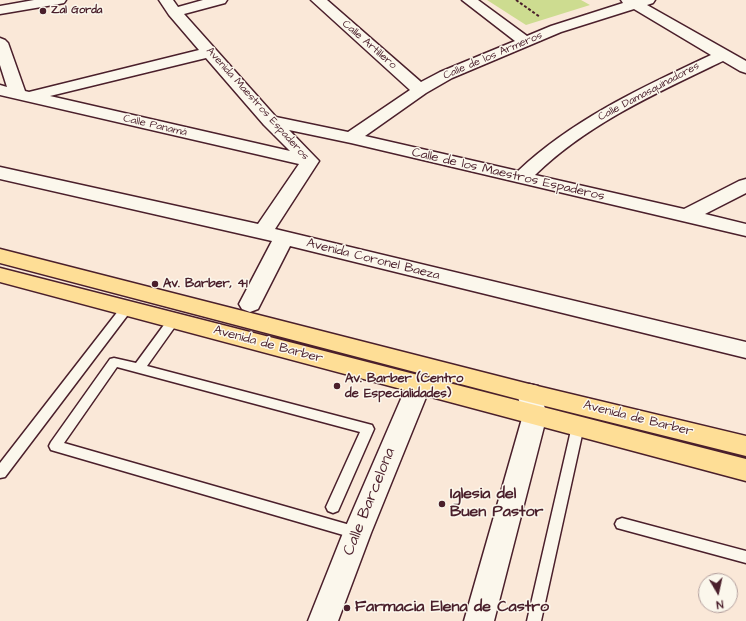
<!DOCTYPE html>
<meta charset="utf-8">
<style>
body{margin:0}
#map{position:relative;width:746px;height:621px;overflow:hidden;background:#fae8d8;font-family:"Architects Daughter",sans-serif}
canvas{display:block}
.north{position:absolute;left:698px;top:573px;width:40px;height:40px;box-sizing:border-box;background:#fbf7ec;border:1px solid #b4a19f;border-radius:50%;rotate:171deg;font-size:11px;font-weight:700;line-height:16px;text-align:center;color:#4a1f2b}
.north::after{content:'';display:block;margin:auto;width:14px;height:18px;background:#4a1f2b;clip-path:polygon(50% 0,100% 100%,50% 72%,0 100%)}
</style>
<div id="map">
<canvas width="746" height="621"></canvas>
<div class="north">N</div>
</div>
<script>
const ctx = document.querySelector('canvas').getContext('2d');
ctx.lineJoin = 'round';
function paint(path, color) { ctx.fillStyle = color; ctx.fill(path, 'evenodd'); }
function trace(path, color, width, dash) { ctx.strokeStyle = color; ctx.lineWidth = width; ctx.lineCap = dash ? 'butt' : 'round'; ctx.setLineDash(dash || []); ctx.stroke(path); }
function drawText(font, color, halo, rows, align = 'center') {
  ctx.font = font + ' "Architects Daughter",sans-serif'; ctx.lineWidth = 3; ctx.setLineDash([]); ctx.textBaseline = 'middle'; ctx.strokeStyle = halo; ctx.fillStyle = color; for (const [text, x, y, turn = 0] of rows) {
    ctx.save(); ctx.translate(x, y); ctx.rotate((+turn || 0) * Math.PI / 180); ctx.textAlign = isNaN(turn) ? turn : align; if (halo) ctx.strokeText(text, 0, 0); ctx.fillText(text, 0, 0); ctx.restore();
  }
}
const green = new Path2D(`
 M 487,0 L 581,0 L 590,5 L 526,25 Z`);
const path = new Path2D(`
 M 516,0 L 540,17`);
const lane = new Path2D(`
 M 126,305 L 130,306 L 131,309 L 130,312 L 5,477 L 0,478 L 0,463 L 122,306 Z
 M 173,317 L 177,318 L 179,321 L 147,366 L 372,425 L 374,429 L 338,511 L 333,513 L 328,511 L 326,507 L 360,432 L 117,367 L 64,443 L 357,527 L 362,529 L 364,533 L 362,537 L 357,539 L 51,450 L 49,446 L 51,442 L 110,359 L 114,358 L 136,363 L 169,318 Z
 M 578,421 L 582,422 L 584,426 L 541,621 L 527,621 L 572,426 L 574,422 Z
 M 622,518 L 746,551 L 746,563 L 617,528 L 615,524 L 617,520 Z`);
const street = new Path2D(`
 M 34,0 L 66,0 L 64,3 L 59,4 L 0,14 L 0,6 Z
 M 159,0 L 173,0 L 178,7 L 203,0 L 227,0 L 225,3 L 184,14 L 276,117 L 348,132 L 410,90 L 311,0 L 327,0 L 421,82 L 440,72 L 515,41 L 462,0 L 478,0 L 527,36 L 551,26 L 623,3 L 621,0 L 655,0 L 653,3 L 647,5 L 746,61 L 746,73 L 740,71 L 723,61 C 658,92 587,124 535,175 L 684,209 L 739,181 L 746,179 L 746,193 L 705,214 L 746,224 L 746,236 L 351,143 L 289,130 L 319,161 L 275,229 L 746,342 L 746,358 L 290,246 L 258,309 L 250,312 L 242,309 L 239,304 L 272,241 L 0,179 L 0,167 L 258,224 L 299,164 L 0,95 L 0,85 L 7,87 L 0,65 L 0,38 L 5,40 L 8,43 L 25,91 L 29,92 L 199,50 L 169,15 ZM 634,9 L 711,55 C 643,87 573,119 518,171 L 365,136 L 426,93 L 452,78 L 561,32 ZM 206,58 L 264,125 L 290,151 L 50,96 Z
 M 419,376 L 427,379 L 431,385 L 371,533 L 338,621 L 308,621 L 343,533 L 407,385 L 411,379 Z
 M 529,384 L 538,386 L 547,415 L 494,621 L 464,621 L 523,415 L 517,393 L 520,386 Z`);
const primary = new Path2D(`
 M 0,249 L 529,384 L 746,436 L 746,456 L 529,402 L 0,263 Z
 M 0,268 L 746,459 L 746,481 L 0,282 Z`);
const markers = [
 [43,11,4,"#4a1f2b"],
 [155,284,4,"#4a1f2b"],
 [337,386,4,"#4a1f2b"],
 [442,504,4,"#4a1f2b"],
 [347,608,4,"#4a1f2b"]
];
const farPoinames = [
 ["Zal Gorda",51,11]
];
const farStreetnames = [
 ["Calle Artillero",369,45,41],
 ["Calle de los Armeros",493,56,-23],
 ["Calle Damasquinadores",649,92,-28],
 ["Avenida Maestros Espaderos",257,104,48],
 ["Calle Panamá",155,126,13]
];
const streetNames = [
 ["Calle de los Maestros Espaderos",508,175,13],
 ["Avenida Coronel Baeza",373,260,14],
 ["Avenida de Barber",268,345,15],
 ["Avenida de Barber",638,419,14]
];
const poiNames = [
 ["Av. Barber, 41",163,284],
 ["Av. Barber (Centro",345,379],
 ["de Especialidades)",345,394]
];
const nearPoinames = [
 ["Iglesia del",450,495],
 ["Buen Pastor",450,513],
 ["Farmacia Elena de Castro",355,608]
];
const nearStreetnames = [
 ["Calle Barcelona",370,502,-68]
];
paint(green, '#cddc90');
trace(lane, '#4a1f2b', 3);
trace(street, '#4a1f2b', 3);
trace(primary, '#4a1f2b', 3);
trace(path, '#4a1f2b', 2, [3, 2]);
paint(lane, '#fbf7ec');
paint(street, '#fbf7ec');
paint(primary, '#fede96');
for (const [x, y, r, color] of markers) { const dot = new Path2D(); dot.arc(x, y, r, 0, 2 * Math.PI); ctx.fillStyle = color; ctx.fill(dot); trace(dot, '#fbf7ec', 1.5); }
drawText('bold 11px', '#4a1f2b', '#fbf7ec', farPoinames, 'left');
drawText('11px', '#4a1f2b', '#fbf7ec', farStreetnames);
drawText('13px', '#4a1f2b', '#fbf7ec', streetNames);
drawText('bold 13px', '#4a1f2b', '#fbf7ec', poiNames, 'left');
drawText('bold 16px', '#4a1f2b', '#fbf7ec', nearPoinames, 'left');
drawText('16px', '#4a1f2b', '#fbf7ec', nearStreetnames);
</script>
